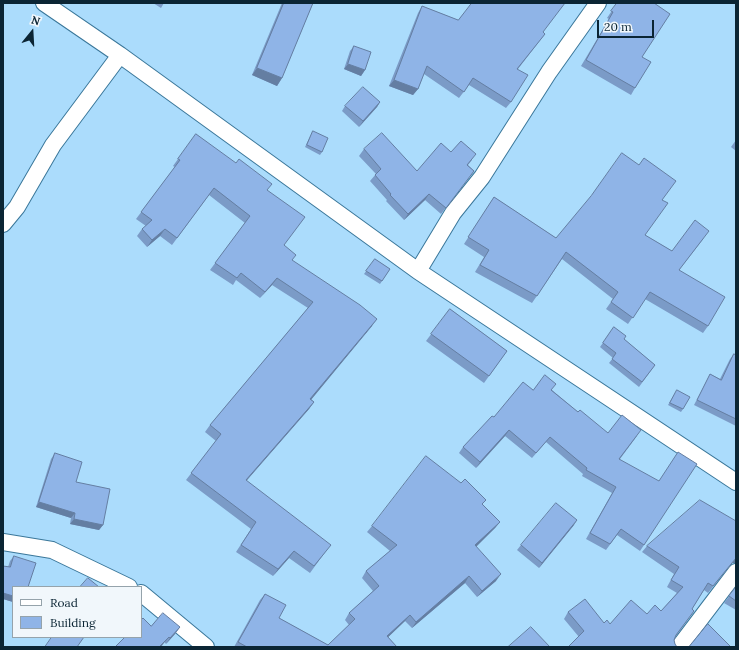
<!DOCTYPE html>
<style>
body{margin:0}
#map{position:relative;width:739px;height:650px;overflow:hidden;background:#abdcfc;font-family:Lora,serif}
canvas{display:block}
.frame{position:absolute;inset:0;border:4px solid #0b2534;pointer-events:none}
.legend{position:absolute;left:12px;top:586px;width:130px;height:52px;box-sizing:border-box;background:#f1f7fb;border:1px solid #95a3ab;margin:0;padding:5px 7px;list-style:none;font-size:12px;color:#0b2534}
.legend li{display:flex;align-items:center;gap:8px;height:20px}
.legend b{width:20px;border:1px solid #95a3ab}
.north{position:absolute;left:12px;top:12px;width:40px;height:40px;-webkit-text-stroke:3px #f1f7fb;paint-order:stroke;rotate:18deg;font-size:11px;font-weight:700;line-height:16px;text-align:center;color:#0b2534}
.north::after{content:'';display:block;margin:auto;width:14px;height:18px;background:#0b2534;clip-path:polygon(50% 0,100% 100%,50% 72%,0 100%)}
.scale{position:absolute;left:597px;top:20px;width:57px;height:18px;box-sizing:border-box;border:2px solid #0b2534;border-top:0;padding-left:5px;font-size:12px;line-height:14px;white-space:nowrap;color:#0b2534;-webkit-text-stroke:3px #f1f7fb;paint-order:stroke}
</style>
<div id="map">
<canvas width="739" height="650"></canvas>
<div class="frame"></div>
<ul class="legend">
<li><b style="height:5px;background:#fff"></b>Road</li>
<li><b style="height:11px;background:#8fb4e7"></b>Building</li>
</ul>
<div class="north">N</div>
<div class="scale">20 m</div>
</div>
<script>
const ctx = document.querySelector('canvas').getContext('2d');
ctx.lineJoin = 'round';
function trace(path, color, width, dash) { ctx.strokeStyle = color; ctx.lineWidth = width; ctx.lineCap = dash ? 'butt' : 'round'; ctx.setLineDash(dash || []); ctx.stroke(path); }
function paint(path, color) { ctx.fillStyle = color; ctx.fill(path, 'evenodd'); }
const minor = new Path2D(`
 M 44,3 L 120,55 L 418,271 L 736,482
 M 3,224 L 17,207 L 53,145 L 120,55
 M 418,271 L 453,213 L 482,177 L 549,72 L 598,3
 M 3,542 L 52,550 L 129,587
 M 141,593 L 206,647
 M 679,647 L 736,572`);
const wall = new Path2D(`
 M 153,3 L 164,3 L 161,8 Z
 M 282,3 L 313,3 L 282,78 L 277,86 L 252,75 Z
 M 617,3 L 642,57 L 635,88 L 631,95 L 581,66 L 609,19 L 607,18 Z
 M 422,6 L 458,20 L 543,33 L 545,34 L 518,69 L 511,102 L 506,108 L 469,85 L 459,98 L 424,74 L 418,89 L 413,95 L 389,86 L 418,13 Z
 M 354,46 L 365,70 L 361,76 L 344,69 L 350,51 Z
 M 380,102 L 377,107 L 359,127 L 342,111 L 345,106 Z
 M 313,131 L 322,152 L 320,155 L 305,147 Z
 M 196,134 L 268,191 L 284,245 L 292,261 L 372,326 L 311,399 L 314,402 L 309,409 L 246,481 L 326,551 L 310,573 L 289,558 L 273,576 L 236,552 L 251,529 L 186,480 L 216,441 L 205,432 L 210,425 L 308,308 L 272,285 L 260,298 L 236,280 L 233,285 L 210,270 L 245,223 L 209,195 L 172,245 L 160,236 L 147,247 L 137,236 L 142,229 L 146,226 L 136,219 L 175,167 L 173,166 Z
 M 736,140 L 736,151 L 731,147 Z
 M 364,149 L 417,171 L 451,152 L 472,160 L 468,165 L 474,171 L 441,214 L 425,200 L 404,220 L 386,201 L 387,200 L 370,181 L 376,174 L 359,156 Z
 M 494,197 L 556,238 L 662,200 L 645,235 L 672,251 L 704,238 L 679,270 L 708,326 L 703,333 L 645,299 L 628,324 L 606,309 L 613,299 L 562,259 L 532,303 L 475,272 L 484,257 L 464,244 Z
 M 375,259 L 390,269 L 380,284 L 364,274 Z
 M 450,309 L 507,351 L 484,383 L 426,341 Z
 M 614,327 L 624,339 L 655,365 L 639,387 L 609,363 L 613,358 L 600,347 Z
 M 734,354 L 736,355 L 736,426 L 694,405 L 707,380 L 710,374 L 720,379 L 730,359 Z
 M 533,390 L 552,390 L 578,412 L 608,433 L 637,436 L 620,459 L 644,545 L 640,551 L 617,535 L 606,550 L 586,539 L 612,493 L 582,476 L 583,474 L 546,442 L 532,458 L 505,436 L 476,468 L 459,453 L 463,447 L 494,417 Z
 M 677,390 L 683,409 L 681,412 L 668,405 Z
 M 55,453 L 76,482 L 103,525 L 99,530 L 70,524 L 71,518 L 36,507 L 51,459 Z
 M 483,505 L 500,522 L 495,528 L 476,546 L 496,581 L 477,597 L 465,583 L 412,628 L 405,621 L 388,637 L 397,647 L 234,647 L 260,600 L 265,594 L 279,618 L 328,645 L 349,625 L 345,620 L 349,613 L 373,591 L 362,578 L 366,571 L 390,551 L 367,532 L 372,526 Z
 M 574,525 L 539,568 L 517,550 L 521,545 Z
 M 647,546 L 732,563 L 708,593 L 704,590 L 692,609 L 694,611 L 676,636 L 674,640 L 675,644 L 579,637 L 564,619 L 568,612 L 604,623 L 610,624 L 661,611 L 677,593 L 667,587 L 674,574 L 642,552 Z
 M 14,556 L 13,587 L 13,602 L 3,599 L 8,567 L 10,561 Z
 M 736,587 L 736,610 L 724,603 Z
 M 151,626 L 180,627 L 175,634 L 166,644 Z`);
const shadedWall = new Path2D(`
 M 348,64 L 365,70 L 361,76 L 344,69 Z
 M 257,68 L 282,78 L 277,86 L 252,75 Z
 M 394,80 L 418,89 L 413,95 L 389,86 Z
 M 380,102 L 377,107 L 359,127 L 363,121 Z
 M 429,194 L 425,200 L 404,220 L 408,214 Z
 M 165,229 L 160,236 L 147,247 L 152,240 Z
 M 277,278 L 272,285 L 260,298 L 265,292 Z
 M 377,319 L 372,326 L 306,406 L 310,399 Z
 M 314,402 L 309,409 L 241,487 L 246,480 Z
 M 509,430 L 505,436 L 476,468 L 480,462 Z
 M 39,502 L 75,513 L 71,518 L 36,507 Z
 M 74,519 L 103,525 L 99,530 L 70,524 Z
 M 577,520 L 574,525 L 539,568 L 542,563 Z
 M 500,522 L 495,528 L 471,552 L 475,545 Z
 M 294,551 L 289,558 L 273,576 L 278,569 Z
 M 736,558 L 736,563 L 732,563 L 708,593 Z
 M 501,574 L 496,581 L 477,597 L 482,591 Z
 M 469,576 L 465,583 L 412,628 L 416,622 Z
 M 3,593 L 13,596 L 13,602 L 3,599 Z
 M 410,615 L 405,621 L 382,643 L 387,636 Z
 M 180,627 L 175,634 L 166,644 L 170,638 Z
 M 169,637 L 164,643 L 161,647 L 159,647 Z`);
const building = new Path2D(`
 M 284,3 L 313,3 L 282,78 L 257,68 Z
 M 472,3 L 565,3 L 543,32 L 545,34 L 517,69 L 528,75 L 511,102 L 473,78 L 464,92 L 427,66 L 418,89 L 394,80 L 422,6 L 458,20 Z
 M 617,3 L 654,3 L 670,14 L 642,57 L 651,62 L 635,88 L 586,60 L 613,12 L 611,11 Z
 M 354,46 L 371,52 L 365,70 L 348,64 Z
 M 363,87 L 380,102 L 363,121 L 345,106 Z
 M 313,131 L 328,138 L 322,152 L 307,145 Z
 M 382,133 L 417,171 L 441,143 L 451,152 L 461,141 L 476,154 L 467,165 L 474,171 L 446,208 L 429,194 L 408,214 L 390,195 L 391,194 L 375,175 L 381,169 L 364,149 Z
 M 196,134 L 236,163 L 239,159 L 272,184 L 267,190 L 305,217 L 284,245 L 296,255 L 292,260 L 360,305 L 377,319 L 310,399 L 314,402 L 246,480 L 331,545 L 314,566 L 294,551 L 278,569 L 241,545 L 256,522 L 191,473 L 221,434 L 210,425 L 313,302 L 277,278 L 265,292 L 241,273 L 237,278 L 215,263 L 250,216 L 214,188 L 177,238 L 165,229 L 152,240 L 142,229 L 152,220 L 141,212 L 180,160 L 178,159 Z
 M 622,153 L 639,165 L 644,158 L 676,181 L 662,200 L 668,203 L 645,235 L 672,251 L 695,220 L 709,231 L 679,270 L 725,297 L 708,326 L 650,292 L 633,318 L 611,302 L 618,292 L 566,252 L 537,296 L 480,265 L 489,250 L 468,237 L 494,197 L 556,238 L 591,196 Z
 M 375,259 L 390,269 L 382,281 L 366,271 Z
 M 450,309 L 507,351 L 489,376 L 431,334 Z
 M 614,327 L 626,336 L 624,339 L 655,365 L 642,382 L 612,359 L 616,353 L 603,343 Z
 M 734,354 L 736,355 L 736,419 L 697,400 L 710,374 L 721,380 Z
 M 545,375 L 556,384 L 551,390 L 578,412 L 580,410 L 608,433 L 622,415 L 641,430 L 619,459 L 659,481 L 678,452 L 697,464 L 644,545 L 621,529 L 610,544 L 590,533 L 616,487 L 586,470 L 587,468 L 550,437 L 536,453 L 509,430 L 480,462 L 463,447 L 492,416 L 494,417 L 523,382 L 533,390 Z
 M 677,390 L 690,397 L 683,409 L 670,403 Z
 M 55,453 L 82,462 L 76,482 L 110,489 L 103,525 L 74,519 L 75,513 L 39,502 Z
 M 426,456 L 461,483 L 465,479 L 486,500 L 482,504 L 500,522 L 475,545 L 501,574 L 482,591 L 469,576 L 416,622 L 410,615 L 387,636 L 397,647 L 247,647 L 238,642 L 265,594 L 286,605 L 279,618 L 328,645 L 355,619 L 349,613 L 379,586 L 366,571 L 397,545 L 372,526 Z
 M 700,500 L 736,521 L 736,558 L 713,586 L 708,583 L 692,609 L 694,611 L 676,635 L 674,640 L 675,644 L 677,647 L 568,647 L 584,631 L 568,612 L 585,599 L 604,623 L 607,620 L 610,624 L 631,600 L 647,614 L 655,605 L 661,611 L 683,587 L 671,580 L 679,567 L 647,546 Z
 M 556,503 L 577,520 L 542,563 L 521,545 Z
 M 14,556 L 36,563 L 28,587 L 13,587 L 13,596 L 3,593 L 3,566 L 10,567 Z
 M 88,578 L 99,587 L 80,587 Z
 M 736,587 L 736,601 L 729,596 Z
 M 163,613 L 180,627 L 170,638 L 169,637 L 159,647 L 115,647 L 125,637 L 141,637 L 141,620 L 143,618 L 151,626 Z
 M 708,624 L 731,647 L 689,647 Z
 M 531,627 L 550,647 L 508,647 Z
 M 52,637 L 84,637 L 77,647 L 45,647 Z`);
trace(minor, '#3a779a', 18);
trace(minor, '#fff', 16);
paint(wall, '#7b9bc7');
paint(shadedWall, '#647ea2');
paint(building, '#8fb4e7');
trace(building, '#647ea2', 1);
</script>
